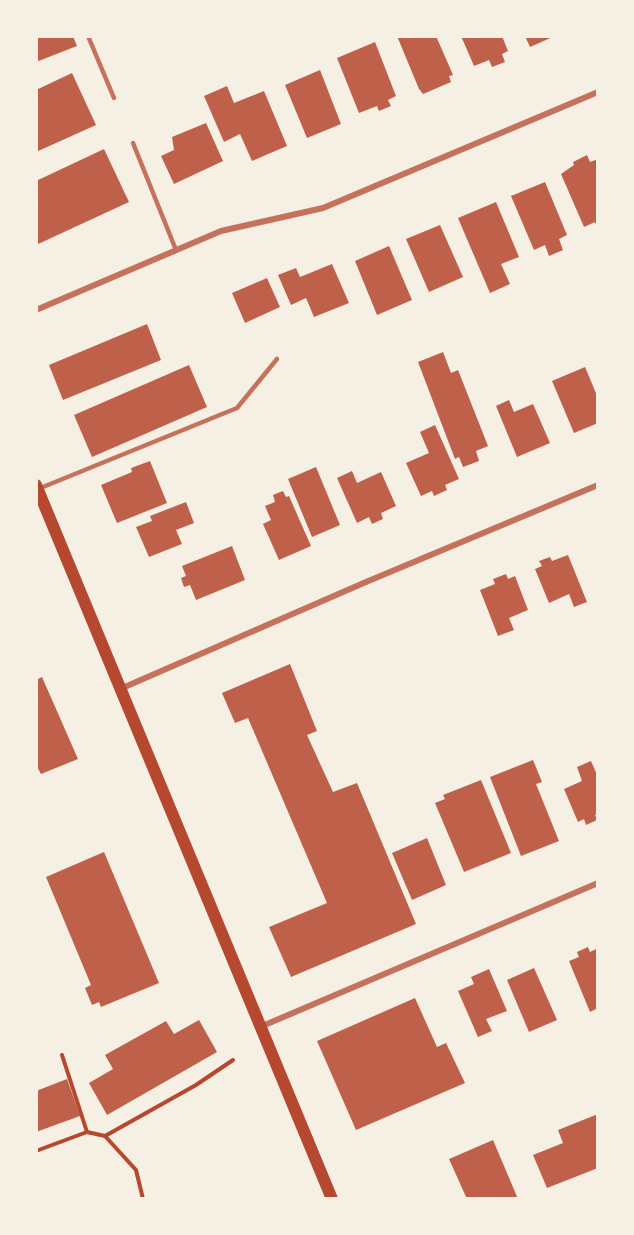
<!DOCTYPE html>
<style>
body{margin:0}
#map{position:relative;width:634px;height:1235px;overflow:hidden;background:#f6efe4;font-family:"Varela Round",sans-serif}
canvas{display:block}
.frame{position:absolute;inset:0;border:38px solid #f6efe4;pointer-events:none}
</style>
<div id="map">
<canvas width="634" height="1235"></canvas>
<div class="frame"></div>
</div>
<script>
const ctx = document.querySelector('canvas').getContext('2d');
ctx.lineJoin = 'round';
function paint(path, color) { ctx.fillStyle = color; ctx.fill(path, 'evenodd'); }
function trace(path, color, width, dash) { ctx.strokeStyle = color; ctx.lineWidth = width; ctx.lineCap = dash ? 'butt' : 'round'; ctx.setLineDash(dash || []); ctx.stroke(path); }
const building = new Path2D(`
 M 36,36 L 73,36 L 77,46 L 36,62 Z
 M 397,36 L 436,36 L 453,75 L 449,76 L 451,82 L 423,94 L 419,89 Z
 M 461,36 L 502,36 L 508,51 L 502,54 L 505,62 L 492,67 L 489,60 L 474,66 Z
 M 525,36 L 555,36 L 530,47 Z
 M 375,42 L 396,96 L 388,100 L 391,106 L 379,111 L 377,106 L 359,113 L 337,58 Z
 M 320,70 L 341,124 L 307,138 L 285,85 Z
 M 72,73 L 96,125 L 36,152 L 36,90 Z
 M 227,86 L 234,103 L 264,91 L 287,146 L 252,161 L 240,134 L 224,142 L 204,96 Z
 M 206,123 L 223,161 L 174,184 L 161,156 L 174,150 L 172,137 Z
 M 104,149 L 129,202 L 36,245 L 36,181 Z
 M 587,155 L 590,162 L 598,159 L 598,230 L 595,222 L 584,227 L 561,174 L 574,165 L 573,162 Z
 M 545,182 L 567,235 L 559,239 L 563,250 L 549,256 L 545,245 L 534,250 L 511,196 Z
 M 496,202 L 519,257 L 501,264 L 510,284 L 490,293 L 458,218 Z
 M 440,225 L 463,277 L 429,292 L 406,239 Z
 M 389,246 L 412,300 L 377,315 L 355,261 Z
 M 332,264 L 349,303 L 314,317 L 306,298 L 291,305 L 278,275 L 296,268 L 300,277 Z
 M 267,278 L 280,307 L 245,323 L 232,293 Z
 M 147,324 L 161,360 L 63,400 L 49,365 Z
 M 443,352 L 451,373 L 458,370 L 488,446 L 476,451 L 479,461 L 463,467 L 459,457 L 455,459 L 418,362 Z
 M 189,365 L 207,407 L 92,457 L 74,415 Z
 M 585,367 L 598,398 L 598,423 L 574,433 L 552,381 Z
 M 509,400 L 514,412 L 533,404 L 550,443 L 517,457 L 496,406 Z
 M 435,425 L 459,479 L 445,485 L 447,490 L 434,496 L 432,491 L 421,496 L 406,463 L 429,453 L 420,432 Z
 M 150,461 L 167,503 L 117,523 L 101,485 L 132,472 L 131,468 Z
 M 316,467 L 340,525 L 312,537 L 288,479 Z
 M 352,471 L 357,483 L 381,472 L 396,506 L 381,513 L 383,519 L 372,524 L 369,517 L 357,523 L 337,478 Z
 M 283,491 L 286,497 L 289,496 L 311,546 L 279,560 L 263,524 L 271,520 L 265,506 L 275,502 L 273,495 Z
 M 186,502 L 194,523 L 176,530 L 182,544 L 149,557 L 136,527 L 152,521 L 150,516 Z
 M 232,546 L 245,580 L 196,600 L 190,585 L 184,587 L 181,578 L 186,576 L 182,566 Z
 M 568,555 L 587,602 L 574,607 L 569,594 L 549,603 L 535,569 L 542,566 L 539,561 L 550,557 L 552,561 Z
 M 506,574 L 508,579 L 515,576 L 528,610 L 509,618 L 514,630 L 498,636 L 480,590 L 495,584 L 493,579 Z
 M 290,664 L 317,731 L 307,735 L 333,792 L 357,783 L 416,924 L 291,977 L 269,927 L 327,903 L 248,718 L 235,723 L 222,693 Z
 M 42,677 L 78,759 L 41,774 L 36,765 L 36,680 Z
 M 533,760 L 542,782 L 536,784 L 559,841 L 521,856 L 490,777 Z
 M 591,761 L 598,777 L 598,814 L 595,815 L 597,820 L 586,825 L 584,819 L 578,822 L 564,789 L 582,781 L 577,767 Z
 M 481,780 L 511,853 L 464,872 L 435,803 L 445,799 L 443,795 Z
 M 427,838 L 446,885 L 412,900 L 392,853 Z
 M 104,852 L 159,983 L 101,1007 L 99,1002 L 92,1005 L 85,988 L 91,985 L 46,877 Z
 M 588,947 L 590,952 L 598,948 L 598,1008 L 590,1012 L 569,961 L 579,957 L 577,952 Z
 M 534,968 L 557,1020 L 529,1032 L 507,980 Z
 M 489,969 L 507,1011 L 486,1019 L 492,1031 L 478,1037 L 458,991 L 474,984 L 471,977 Z
 M 415,998 L 437,1047 L 446,1043 L 465,1083 L 356,1130 L 317,1041 Z
 M 199,1020 L 217,1052 L 107,1115 L 89,1083 L 113,1069 L 105,1055 L 166,1021 L 174,1034 Z
 M 67,1079 L 80,1116 L 36,1132 L 36,1091 Z
 M 598,1114 L 598,1168 L 547,1188 L 533,1155 L 563,1143 L 558,1130 Z
 M 493,1140 L 518,1199 L 467,1199 L 449,1159 Z`);
const path = new Path2D(`
 M 62,1055 L 87,1132
 M 105,1136 L 136,1170 L 143,1199
 M 36,1151 L 87,1132 L 105,1136 L 196,1085 L 233,1060
 M 285,1199 L 291,1199`);
const service = new Path2D(`
 M 88,36 L 114,98
 M 133,143 L 176,250
 M 38,489 L 237,408 L 277,359`);
const minor = new Path2D(`
 M 36,310 L 221,231 L 323,208 L 598,92
 M 120,689 L 366,582 L 598,485
 M 260,1027 L 598,883`);
const secondary = new Path2D(`
 M 36,485 L 332,1199`);
paint(building, '#bf614a');
trace(path, '#b5482f', 4);
trace(service, '#c5725c', 4.5);
trace(minor, '#c5725c', 6);
trace(secondary, '#b5482f', 12);
</script>
